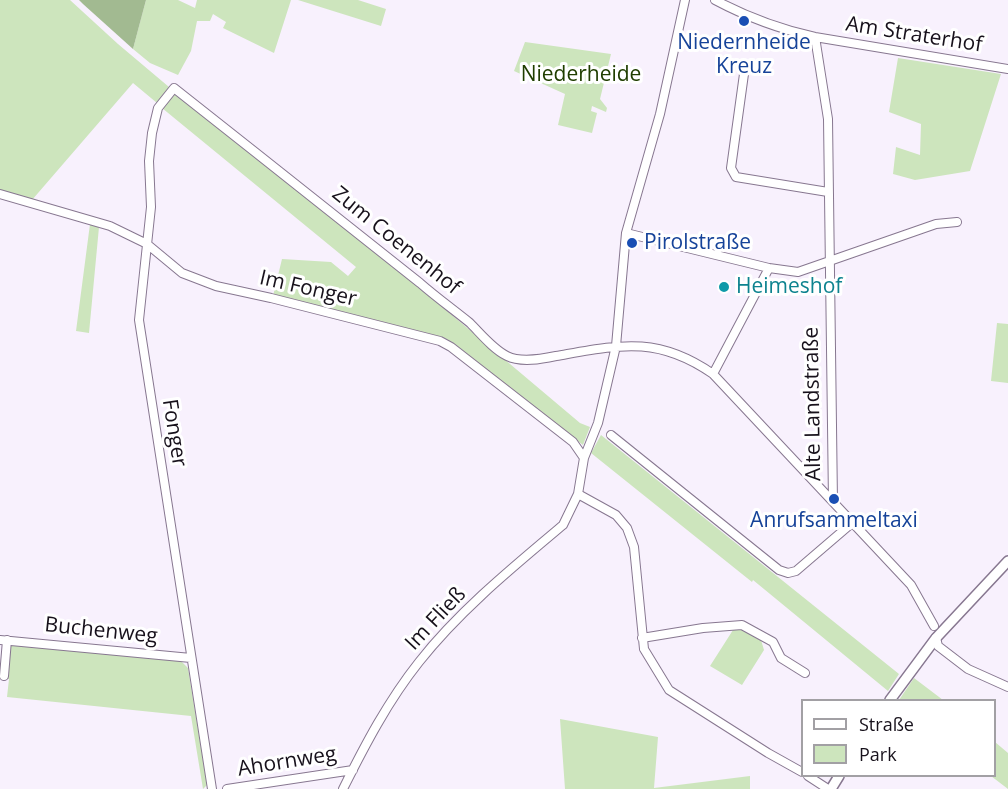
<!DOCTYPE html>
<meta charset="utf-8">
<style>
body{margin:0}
#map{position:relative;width:1008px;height:789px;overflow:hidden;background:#f8f1fd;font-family:"Open Sans",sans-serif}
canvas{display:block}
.legend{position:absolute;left:801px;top:699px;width:195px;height:78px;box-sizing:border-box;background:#fff;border:2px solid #a2a0a4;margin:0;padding:8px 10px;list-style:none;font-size:18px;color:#17111b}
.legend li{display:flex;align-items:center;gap:12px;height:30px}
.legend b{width:30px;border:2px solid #a2a0a4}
</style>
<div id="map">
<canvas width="1008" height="789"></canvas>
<ul class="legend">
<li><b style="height:8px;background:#fff"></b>Straße</li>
<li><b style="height:16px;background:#cde5bd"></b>Park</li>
</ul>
</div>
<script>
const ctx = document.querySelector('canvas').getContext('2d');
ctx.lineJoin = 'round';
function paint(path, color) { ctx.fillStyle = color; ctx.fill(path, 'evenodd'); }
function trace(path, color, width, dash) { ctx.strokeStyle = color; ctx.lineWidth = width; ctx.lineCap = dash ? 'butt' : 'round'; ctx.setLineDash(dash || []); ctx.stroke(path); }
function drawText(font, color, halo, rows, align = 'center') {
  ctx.font = font + ' "Open Sans",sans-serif'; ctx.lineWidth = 6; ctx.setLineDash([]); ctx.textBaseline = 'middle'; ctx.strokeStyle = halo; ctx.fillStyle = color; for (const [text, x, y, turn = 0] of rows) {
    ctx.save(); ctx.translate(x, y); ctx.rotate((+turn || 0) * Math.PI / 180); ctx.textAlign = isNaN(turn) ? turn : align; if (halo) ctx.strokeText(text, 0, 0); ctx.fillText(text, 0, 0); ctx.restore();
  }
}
const green = new Path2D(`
 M 0,0 L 70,0 L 118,44 L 169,87 L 157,103 L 133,83 L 32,200 L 0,190 Z
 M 146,0 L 178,0 L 195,8 L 197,0 L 291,0 L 274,53 L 223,28 L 226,22 L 213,14 L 210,21 L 197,21 L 191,51 L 178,75 L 150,63 L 133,49 Z
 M 298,0 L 358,0 L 386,9 L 381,26 Z
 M 525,42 L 611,54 L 600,99 L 607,108 L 606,112 L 592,106 L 591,111 L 597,113 L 592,133 L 558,125 L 565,94 L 514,71 Z
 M 898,58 L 1001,74 L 970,171 L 915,180 L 893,174 L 896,147 L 920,155 L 921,124 L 889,112 Z
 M 174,93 L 376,251 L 580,423 L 590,427 L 583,445 L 454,345 L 441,337 L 273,296 L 282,259 L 331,262 L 348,276 L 356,267 L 162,108 Z
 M 90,224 L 99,227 L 89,333 L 76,331 Z
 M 997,323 L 1008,324 L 1008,383 L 991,381 Z
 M 601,435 L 899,674 L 888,691 L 753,580 L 752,582 L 591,453 Z
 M 742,628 L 761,640 L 764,650 L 742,685 L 710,666 L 733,630 Z
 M 12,644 L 181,661 L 188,668 L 207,785 L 203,789 L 191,716 L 7,697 L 9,679 L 5,678 L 8,647 Z
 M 914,678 L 943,700 L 899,700 Z
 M 560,719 L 658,737 L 654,788 L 750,776 L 750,789 L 565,789 Z
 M 995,742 L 1008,753 L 1008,789 L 991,776 L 994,776 Z`);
const forest = new Path2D(`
 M 79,0 L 146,0 L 133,49 L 83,4 Z`);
const minor = new Path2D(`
 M 715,0 C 747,17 779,29 815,37 L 1008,69
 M 815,37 L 828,119 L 833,502
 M 744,74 L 731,168 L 736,177 L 828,192
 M 0,194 L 110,226 L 147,244 L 182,273 L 216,286 L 271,298 L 440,341 L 451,347 L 573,442 L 584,458
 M 626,233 L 769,268 L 798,272 L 936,224 L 957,222
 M 713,374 L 769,268
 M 611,435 L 779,570 L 788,573 L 796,571 L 852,523
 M 578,494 L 616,515 L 627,528 L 634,547 L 644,649 L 669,690 L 768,753 L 802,772
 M 642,638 L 703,628 L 742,625 L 773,642 L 781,658 L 805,673
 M 936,638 L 938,646 L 968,669 L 1008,687
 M 0,640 L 191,658
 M 4,676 L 7,640
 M 808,776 L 828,789
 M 212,789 L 139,320 L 151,207 L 149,161 L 152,133 L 158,108 L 174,88 C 256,153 339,218 420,283 C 436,297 454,310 470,323 C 481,334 493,349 507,356 C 521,363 542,359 556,356 C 619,345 657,335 713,374 L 911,585 L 934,626
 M 227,789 L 353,770
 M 343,789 C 365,745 388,701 419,662 C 459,611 513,567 563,525 L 578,494 L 584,458 L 598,423 L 616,346 L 626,233 L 660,114 L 685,0`);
const tertiary = new Path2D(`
 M 890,700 L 936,638 L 1008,561
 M 831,789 L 839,776`);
const markers = [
 [744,21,6,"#1a4fb4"],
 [632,243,6,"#1a4fb4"],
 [724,287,6,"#0f9aa8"],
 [834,499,6,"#1a4fb4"]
];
const streetNames = [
 ["Am Straterhof",914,35,9],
 ["Zum Coenenhof",396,241,39],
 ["Im Fonger",308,289,13],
 ["Alte Landstraße",813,404,-91],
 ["Fonger",174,433,81],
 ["Im Fließ",436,619,-47],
 ["Buchenweg",101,631,6],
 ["Ahornweg",287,762,-9]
];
const transitNames = [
 ["Niedernheide",744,43],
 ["Kreuz",744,67],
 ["Pirolstraße",644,243,"left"],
 ["Anrufsammeltaxi",834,521]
];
const parkNames = [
 ["Niederheide",581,75]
];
const cultureNames = [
 ["Heimeshof",736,287]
];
paint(green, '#cde5bd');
paint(forest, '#a2ba91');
trace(minor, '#877790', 10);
trace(tertiary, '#877790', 12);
trace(minor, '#fff', 8);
trace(tertiary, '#fff', 9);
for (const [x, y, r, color] of markers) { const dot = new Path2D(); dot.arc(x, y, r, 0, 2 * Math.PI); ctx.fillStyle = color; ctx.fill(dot); trace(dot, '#fff', 2); }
drawText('21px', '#17111b', '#fff', streetNames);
drawText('21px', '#164399', '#fff', transitNames);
drawText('21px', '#203e00', '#fff', parkNames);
drawText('21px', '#0d838f', '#fff', cultureNames, 'left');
</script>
